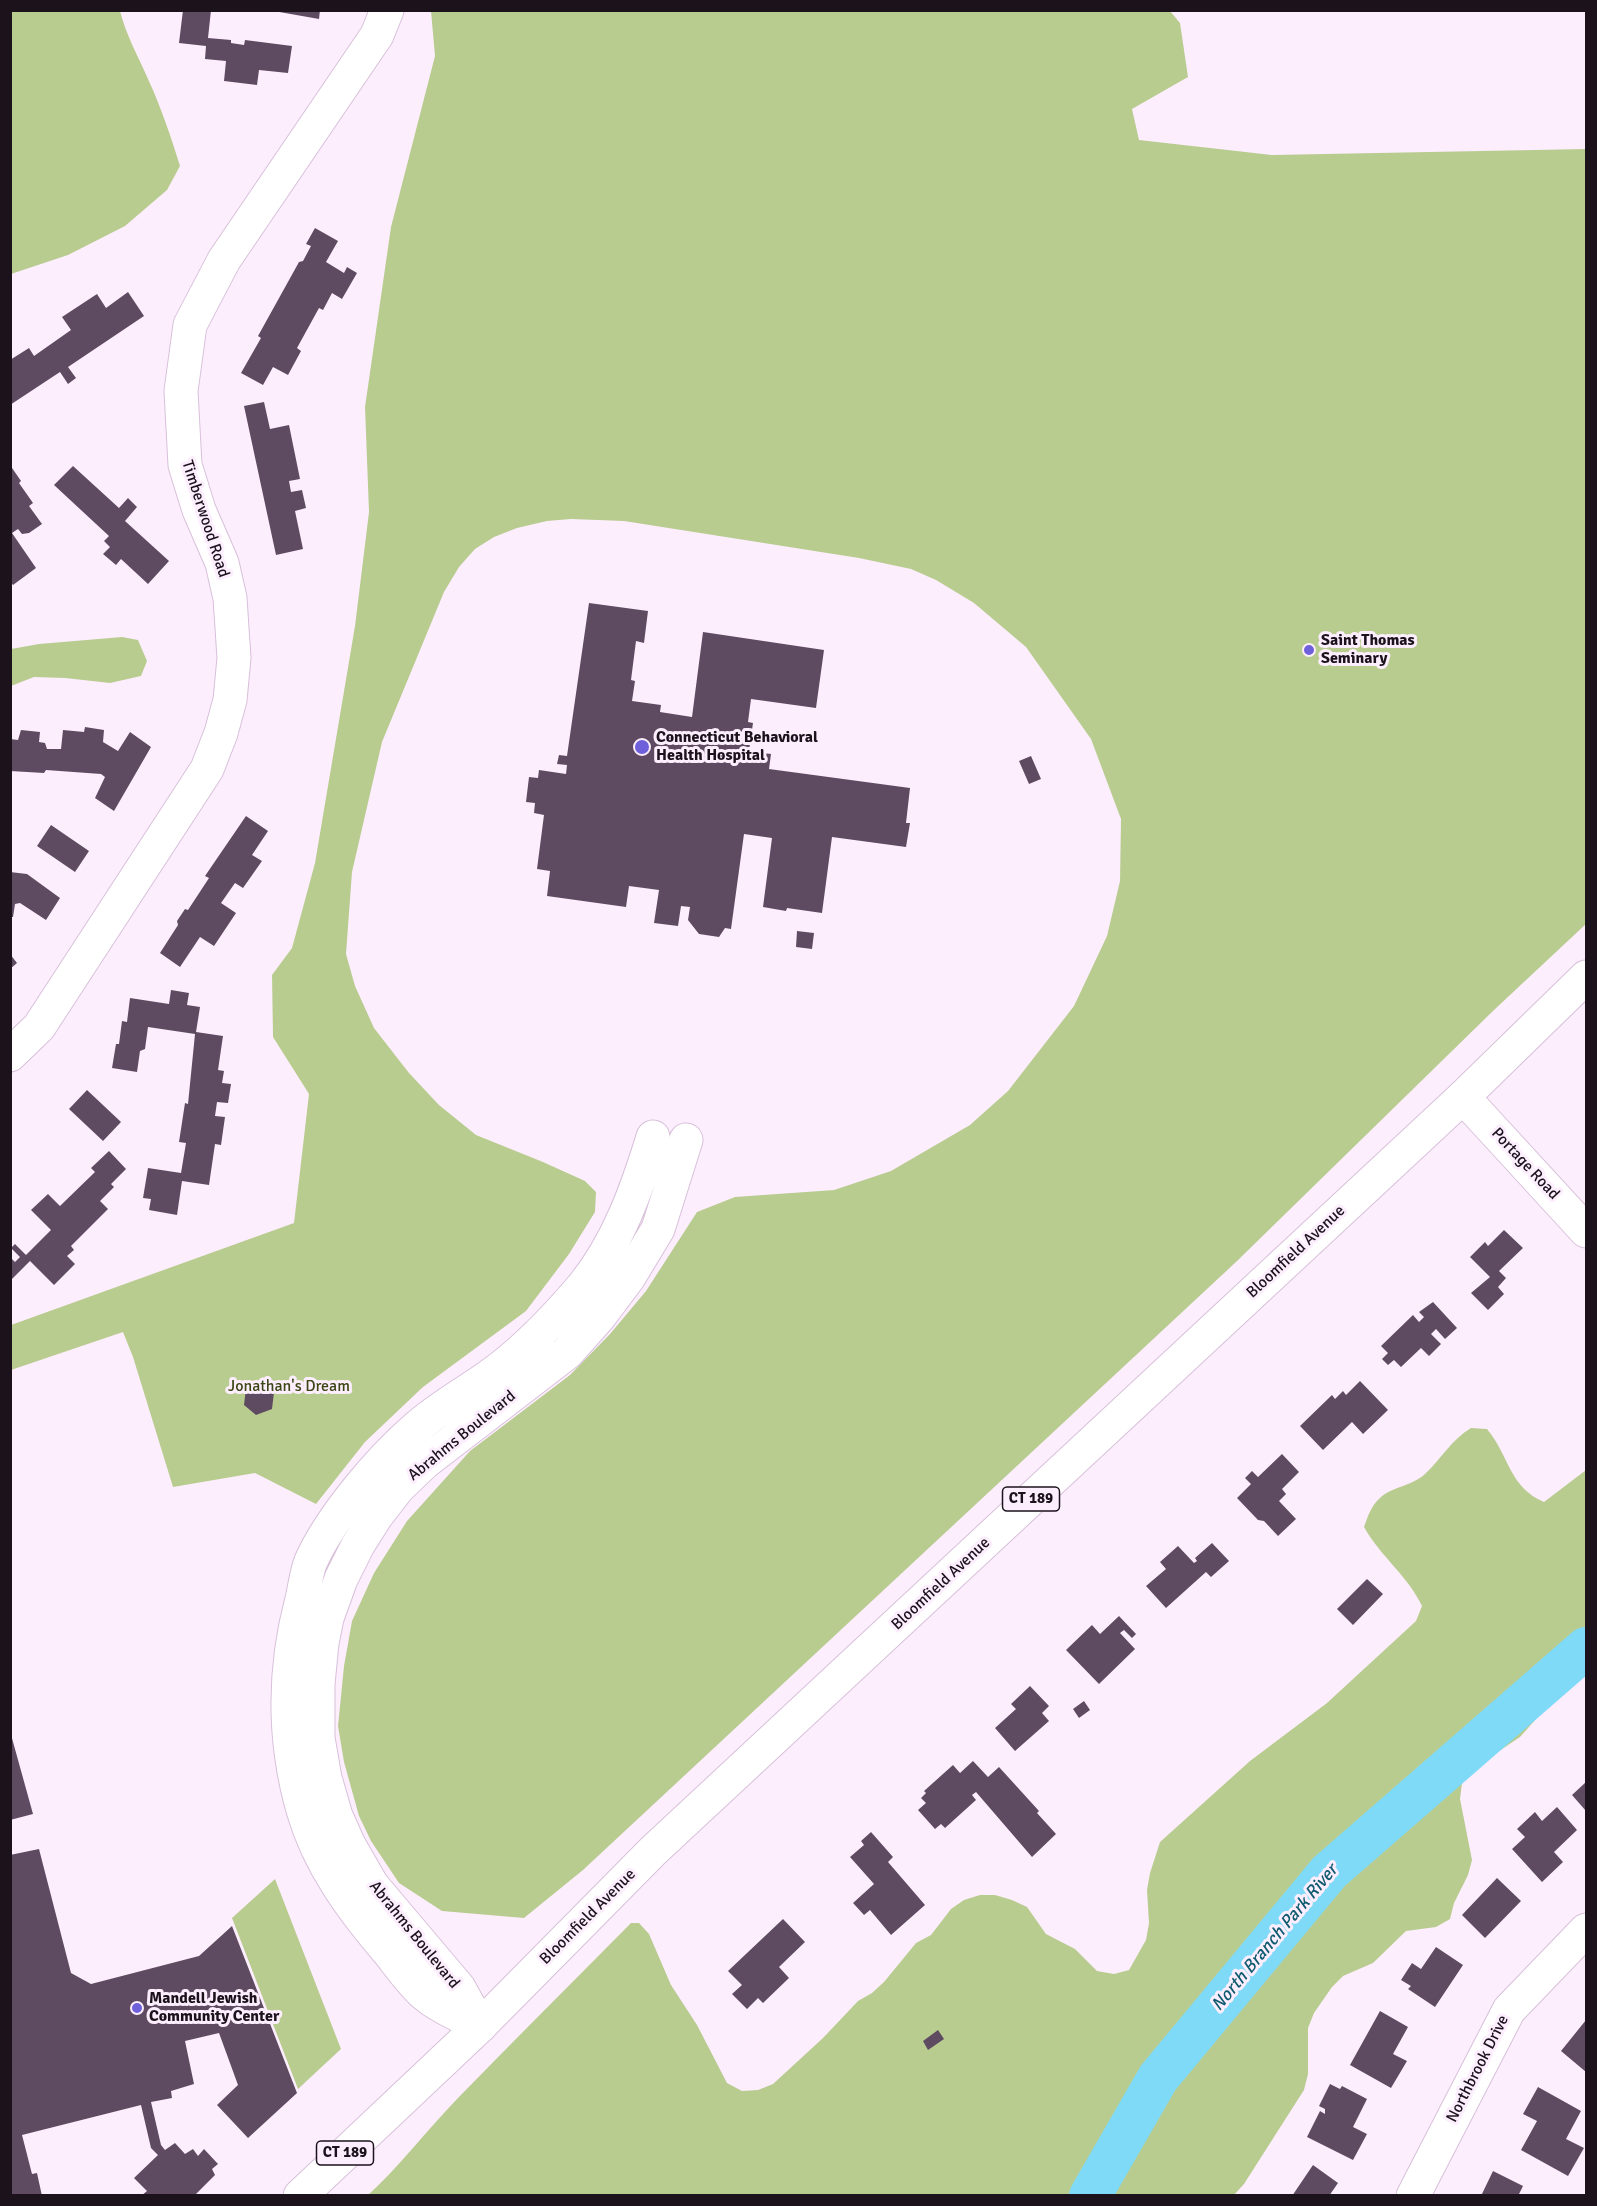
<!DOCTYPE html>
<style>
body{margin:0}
#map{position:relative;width:1597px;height:2206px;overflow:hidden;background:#fdeefe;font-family:Signika,sans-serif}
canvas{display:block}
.frame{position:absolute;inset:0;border:12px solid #1b121b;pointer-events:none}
</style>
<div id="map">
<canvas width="1597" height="2206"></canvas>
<div class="frame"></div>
</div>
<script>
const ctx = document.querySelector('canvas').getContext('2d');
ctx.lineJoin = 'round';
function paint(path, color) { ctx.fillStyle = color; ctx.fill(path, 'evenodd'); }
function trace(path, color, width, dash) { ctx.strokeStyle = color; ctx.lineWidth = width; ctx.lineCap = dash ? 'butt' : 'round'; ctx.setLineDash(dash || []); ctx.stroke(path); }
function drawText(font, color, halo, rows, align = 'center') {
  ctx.font = font + ' Signika,sans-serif'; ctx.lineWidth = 6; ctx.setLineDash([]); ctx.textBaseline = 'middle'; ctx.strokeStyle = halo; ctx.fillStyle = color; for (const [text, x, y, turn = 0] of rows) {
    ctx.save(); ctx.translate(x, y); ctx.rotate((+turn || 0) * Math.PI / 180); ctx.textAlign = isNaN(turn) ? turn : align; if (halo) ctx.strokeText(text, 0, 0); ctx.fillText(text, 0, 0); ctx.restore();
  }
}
const green = new Path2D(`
 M 10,11 L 120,11 C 126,35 138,56 148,79 C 161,107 171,137 180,166 L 167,190 L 125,226 L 68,255 L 11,274 Z
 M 431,11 L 1170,11 L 1180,23 L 1188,77 L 1132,109 L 1139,140 L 1272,155 L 1586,149 L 1586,924 L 1494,1010 L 1236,1262 L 583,1870 L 524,1918 L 442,1911 L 399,1883 L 371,1841 L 359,1816 L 344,1762 L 338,1726 L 344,1666 L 352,1621 L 374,1573 L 407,1521 L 470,1451 L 570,1375 L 610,1334 L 646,1291 L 697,1212 L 735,1197 L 834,1190 L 891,1171 L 970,1125 L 1008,1091 L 1074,1006 L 1107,936 L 1120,881 L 1121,819 L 1091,739 L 1026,647 L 974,603 L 936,580 L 911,569 L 859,558 L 624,521 L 571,519 L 547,521 L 517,528 L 494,537 L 475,549 L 459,567 L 444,592 L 382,742 L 352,872 L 346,954 L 355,986 L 374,1028 L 409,1073 L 439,1105 L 476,1135 L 543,1162 L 585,1181 L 596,1192 L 595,1212 L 569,1254 L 526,1311 L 423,1387 L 365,1442 L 316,1504 L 255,1473 L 173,1487 L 133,1357 L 123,1332 L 11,1370 L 11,1325 L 294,1223 L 309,1094 L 273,1037 L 272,975 L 292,948 L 315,863 L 355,626 L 369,512 L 365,407 L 391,227 L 435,56 Z
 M 122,637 L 138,640 L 147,661 L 141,676 L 110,683 L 65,678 L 34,677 L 11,686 L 11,649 L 39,644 Z
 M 1471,1428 L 1487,1429 C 1510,1457 1509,1487 1544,1502 L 1586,1470 L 1586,1671 L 1553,1700 L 1520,1737 L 1471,1770 L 1462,1783 L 1460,1799 L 1472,1860 L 1468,1875 L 1454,1903 L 1450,1919 L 1436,1927 L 1406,1931 L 1373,1963 L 1343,1976 L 1332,1987 L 1314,2013 L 1308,2028 L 1308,2074 L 1304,2090 L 1244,2184 L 1234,2195 L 367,2196 C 400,2166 426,2131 457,2099 C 514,2040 573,1982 631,1923 L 639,1923 L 649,1934 L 671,1985 L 697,2025 L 727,2083 L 742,2091 L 758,2090 L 773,2084 L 823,2038 L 858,2001 L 872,1993 L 884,1982 L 916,1943 L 931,1935 L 951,1909 L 964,1900 L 980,1895 L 995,1895 L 1012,1900 L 1027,1907 L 1046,1934 L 1075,1949 L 1097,1971 L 1114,1974 L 1129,1970 L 1146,1940 L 1149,1923 L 1147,1890 L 1150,1873 L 1160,1842 L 1250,1761 L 1327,1703 L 1416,1621 L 1422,1606 C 1408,1576 1380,1556 1364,1527 C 1368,1516 1371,1506 1380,1498 C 1391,1487 1412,1486 1425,1474 C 1441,1459 1451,1440 1471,1428 Z
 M 275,1879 L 341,2049 L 298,2089 L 232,1918 Z`);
const river = new Path2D(`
 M 1090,2196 L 1158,2078 L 1329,1872 L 1586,1648`);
const building = new Path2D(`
 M 183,10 L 211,10 L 208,38 L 231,40 L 231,43 L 244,45 L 245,40 L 292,46 L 288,73 L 259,70 L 257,85 L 224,81 L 226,61 L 205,59 L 206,46 L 179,43 Z
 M 268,10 L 320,10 L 319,19 Z
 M 315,228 L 338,241 L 326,262 L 344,273 L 347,267 L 357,273 L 342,299 L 332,293 L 323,310 L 319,308 L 297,348 L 301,351 L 288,375 L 273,367 L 263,385 L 241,373 L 261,338 L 258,336 L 299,262 L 303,261 L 311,246 L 306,244 Z
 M 128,292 L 144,316 L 68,367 L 76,378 L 68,384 L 60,372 L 10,405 L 10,360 L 29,348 L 34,356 L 71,330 L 62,317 L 97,294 L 106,308 Z
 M 264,402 L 270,429 L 289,425 L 300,479 L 289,481 L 291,492 L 302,490 L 306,508 L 295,511 L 303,549 L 276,555 L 244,406 Z
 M 10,465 L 21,481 L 19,483 L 33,503 L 29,506 L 42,524 L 29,533 L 22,534 L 18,529 L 12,533 L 36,568 L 13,585 L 10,581 Z
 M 73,466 L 119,508 L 128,498 L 137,507 L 125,521 L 169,561 L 148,584 L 121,559 L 116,565 L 103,554 L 110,547 L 104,541 L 109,536 L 54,485 Z
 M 589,603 L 648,611 L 644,643 L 636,641 L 631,680 L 635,681 L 632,701 L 661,705 L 660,712 L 692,717 L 703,632 L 824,650 L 816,708 L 751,699 L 748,722 L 753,723 L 749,751 L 771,754 L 769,769 L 910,788 L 906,823 L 910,823 L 906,847 L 832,837 L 822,913 L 787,908 L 786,911 L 763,907 L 772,838 L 744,834 L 731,929 L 725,928 L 719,937 L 699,934 L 688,920 L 690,907 L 681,906 L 678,926 L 654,923 L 659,890 L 629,886 L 626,907 L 547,896 L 550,871 L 537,869 L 544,815 L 534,813 L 535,803 L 526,802 L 529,777 L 538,778 L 539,770 L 566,774 L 567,765 L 557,764 L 559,755 L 567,756 Z
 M 85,727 L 104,730 L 103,742 L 118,751 L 130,732 L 151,747 L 114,811 L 95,798 L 105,777 L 101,774 L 46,770 L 44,773 L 10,771 L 10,739 L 18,740 L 21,730 L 40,732 L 39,742 L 45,743 L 47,749 L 61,749 L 63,730 L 84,732 Z
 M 1031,756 L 1041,779 L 1029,784 L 1019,761 Z
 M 246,816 L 268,831 L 252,855 L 262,861 L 243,888 L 235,883 L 221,903 L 236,913 L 214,946 L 200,937 L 180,967 L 160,953 L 178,925 L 177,921 L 185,909 L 188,910 L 209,878 L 205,876 Z
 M 51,825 L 89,851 L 75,872 L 37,846 Z
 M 10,872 L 27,874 L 60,898 L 46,920 L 20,903 L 15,904 L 13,917 L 10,917 Z
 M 797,931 L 814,933 L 812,949 L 796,947 Z
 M 10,954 L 17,963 L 10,969 Z
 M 171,990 L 189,993 L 187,1005 L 200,1007 L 196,1032 L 223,1036 L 218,1070 L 224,1071 L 222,1083 L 231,1084 L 228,1103 L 217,1102 L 215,1116 L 225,1117 L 221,1145 L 215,1144 L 209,1185 L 182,1181 L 177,1215 L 149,1210 L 151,1199 L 143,1198 L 148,1168 L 181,1173 L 186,1143 L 179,1142 L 185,1103 L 188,1104 L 195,1034 L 148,1027 L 145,1049 L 140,1051 L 137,1072 L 112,1068 L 116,1044 L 119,1044 L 122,1021 L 127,1022 L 130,998 L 169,1004 Z
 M 87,1090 L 121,1122 L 103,1141 L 69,1109 Z
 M 109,1151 L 126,1169 L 111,1184 L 114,1187 L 100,1201 L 108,1209 L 71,1246 L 74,1250 L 67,1256 L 75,1264 L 54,1285 L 30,1261 L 10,1281 L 10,1257 L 15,1262 L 20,1257 L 11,1248 L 15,1244 L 26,1255 L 51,1230 L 31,1210 L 48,1194 L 60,1206 L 95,1172 L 91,1168 Z
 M 1504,1230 L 1523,1248 L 1499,1271 L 1506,1278 L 1498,1287 L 1504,1294 L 1488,1310 L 1471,1293 L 1490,1277 L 1470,1257 L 1485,1242 L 1488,1246 Z
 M 1433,1302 L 1457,1328 L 1445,1339 L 1436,1329 L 1431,1334 L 1441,1344 L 1429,1356 L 1421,1348 L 1401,1367 L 1394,1360 L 1388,1365 L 1382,1359 L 1388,1353 L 1381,1346 L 1413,1315 L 1419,1322 L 1424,1317 L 1419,1312 Z
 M 1360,1381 L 1388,1410 L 1363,1434 L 1352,1422 L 1323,1450 L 1300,1426 L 1332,1395 L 1335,1399 L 1343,1391 L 1346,1395 Z
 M 261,1382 L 274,1392 L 272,1409 L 256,1415 L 244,1405 L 246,1388 Z
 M 1282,1454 L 1299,1472 L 1282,1489 L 1286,1494 L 1279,1501 L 1296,1519 L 1278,1536 L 1264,1521 L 1258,1520 L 1237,1498 L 1251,1484 L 1245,1478 L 1252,1471 L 1258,1477 Z
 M 1212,1543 L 1229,1561 L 1211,1577 L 1206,1572 L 1166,1608 L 1146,1586 L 1166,1569 L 1160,1562 L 1178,1546 L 1194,1563 L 1197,1561 L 1195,1558 Z
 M 1367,1579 L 1383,1594 L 1353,1625 L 1337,1609 Z
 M 1119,1616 L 1136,1634 L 1132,1638 L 1124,1630 L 1120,1633 L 1135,1649 L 1099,1684 L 1066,1650 L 1092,1625 L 1100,1634 Z
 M 1030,1686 L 1049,1706 L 1042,1713 L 1049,1721 L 1015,1751 L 995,1728 L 1016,1709 L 1011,1704 Z
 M 1084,1701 L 1090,1710 L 1079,1718 L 1073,1709 Z
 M 10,1731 L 33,1814 L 10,1820 Z
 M 973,1761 L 988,1777 L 999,1767 L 1039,1811 L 1037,1813 L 1056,1834 L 1032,1857 L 976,1792 L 972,1795 L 976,1800 L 945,1828 L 941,1824 L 935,1829 L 918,1810 L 926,1803 L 921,1798 L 926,1793 L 924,1791 L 953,1765 L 960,1773 Z
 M 1586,1782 L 1586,1811 L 1572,1795 Z
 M 1557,1807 L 1577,1830 L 1554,1852 L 1563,1862 L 1542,1882 L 1512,1849 L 1525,1837 L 1517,1829 L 1535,1812 L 1542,1821 Z
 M 871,1832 L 893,1857 L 888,1862 L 925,1905 L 891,1935 L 870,1910 L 864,1915 L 853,1903 L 874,1884 L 850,1857 L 864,1845 L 861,1841 Z
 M 39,1849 L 71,1973 L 91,1984 L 199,1956 L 232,1926 L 297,2093 L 248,2138 L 217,2105 L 238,2085 L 219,2033 L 185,2041 L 194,2084 L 171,2091 L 172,2098 L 151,2102 L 161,2145 L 165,2150 L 175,2143 L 185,2154 L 193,2149 L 198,2156 L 204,2149 L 218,2164 L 212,2169 L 215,2175 L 194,2196 L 141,2196 L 147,2191 L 134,2178 L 158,2155 L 151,2148 L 141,2105 L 22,2135 L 32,2174 L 37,2173 L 42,2196 L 10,2196 L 10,1855 Z
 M 1497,1878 L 1521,1901 L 1485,1938 L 1462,1915 Z
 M 783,1919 L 805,1942 L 779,1967 L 789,1978 L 763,2003 L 758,1998 L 747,2009 L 732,1994 L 742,1985 L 728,1971 Z
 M 1436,1947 L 1463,1965 L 1435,2007 L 1408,1989 L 1411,1986 L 1401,1980 L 1412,1963 L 1421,1969 Z
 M 1380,2011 L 1408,2027 L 1393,2054 L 1407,2061 L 1391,2088 L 1350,2065 Z
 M 1586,2020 L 1586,2072 L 1561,2051 Z
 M 938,2030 L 944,2039 L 928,2050 L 923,2041 Z
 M 1330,2084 L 1340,2089 L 1342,2086 L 1367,2099 L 1353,2127 L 1367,2134 L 1353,2160 L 1307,2137 L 1320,2111 L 1325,2114 L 1325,2109 L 1319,2106 Z
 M 1538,2087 L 1581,2111 L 1566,2139 L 1584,2148 L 1568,2176 L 1521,2150 L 1537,2121 L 1523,2114 Z
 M 1313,2165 L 1338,2183 L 1329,2196 L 1292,2196 Z
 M 1493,2171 L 1523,2186 L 1518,2196 L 1481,2196 Z`);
const minor = new Path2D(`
 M 10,1055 L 39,1027 L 207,769 L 221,733 L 230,700 L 234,658 L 230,598 L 222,563 L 199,510 L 185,465 L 181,391 L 190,325 L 224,260 L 377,35 L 387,10
 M 1463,1097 L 1586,1231
 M 480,2026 C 461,2016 439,2007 423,1993 C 411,1982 401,1968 391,1955 C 354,1912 319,1866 303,1810 C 283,1740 283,1670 302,1599 C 305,1587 306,1573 311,1561 C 331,1517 379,1460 416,1428 C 438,1408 464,1394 488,1377 C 524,1352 555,1319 583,1286 C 618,1243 637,1189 653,1137
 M 480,2026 L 459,1988 L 372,1885 L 349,1845 L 336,1816 L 325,1778 L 318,1738 L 318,1684 L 322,1643 L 327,1618 L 341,1579 L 358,1545 L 377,1515 L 398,1488 L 424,1463 L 567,1353 L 599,1317 L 629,1277 L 658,1229 L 686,1140
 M 1413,2196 L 1509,2010 L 1586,1930`);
const major = new Path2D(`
 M 300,2196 L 480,2026 L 653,1851 L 1463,1097 L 1586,977`);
const markers = [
 [1309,650,6,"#6d60da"],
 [642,747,8,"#6d60da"],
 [137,2008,6,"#6d60da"]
];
const shields = [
 [1031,1499,57],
 [345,2153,57]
];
const shieldNames = [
 ["CT 189",1031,1499],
 ["CT 189",345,2153]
];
const streetNames = [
 ["Timberwood Road",205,519,72],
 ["Portage Road",1525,1164,47],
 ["Bloomfield Avenue",1296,1252,-43],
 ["Abrahms Boulevard",462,1436,-39],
 ["Bloomfield Avenue",941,1584,-43],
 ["Bloomfield Avenue",588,1917,-45],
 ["Abrahms Boulevard",414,1935,51],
 ["Northbrook Drive",1478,2069,-63]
];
const poiNames = [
 ["Saint Thomas",1321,641],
 ["Seminary",1321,659],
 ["Connecticut Behavioral",656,738],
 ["Health Hospital",656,756],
 ["Mandell Jewish",149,1999],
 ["Community Center",149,2017]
];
const parkNames = [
 ["Jonathan's Dream",289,1387]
];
const waterNames = [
 ["North Branch Park River",1275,1938,-50]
];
paint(green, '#b9cc90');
trace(river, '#7fdaf8', 42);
paint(building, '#5f4b61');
trace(minor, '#d8c0da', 35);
trace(major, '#d8c0da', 35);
trace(minor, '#fff', 33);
trace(major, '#fff', 33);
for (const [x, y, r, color] of markers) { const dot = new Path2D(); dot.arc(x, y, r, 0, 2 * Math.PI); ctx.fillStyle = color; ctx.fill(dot); trace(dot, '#fdeefe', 2); }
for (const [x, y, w] of shields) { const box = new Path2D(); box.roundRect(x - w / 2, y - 12, w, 24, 4.5); ctx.fillStyle = '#fdeefe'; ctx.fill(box); trace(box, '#1b121b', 1.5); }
drawText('bold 15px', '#1b121b', null, shieldNames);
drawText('16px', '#1b121b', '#fdeefe', streetNames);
drawText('bold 16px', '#1b121b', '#fdeefe', poiNames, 'left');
drawText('16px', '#3a4613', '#fdeefe', parkNames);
drawText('italic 18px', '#0e5b6f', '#fdeefe', waterNames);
</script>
